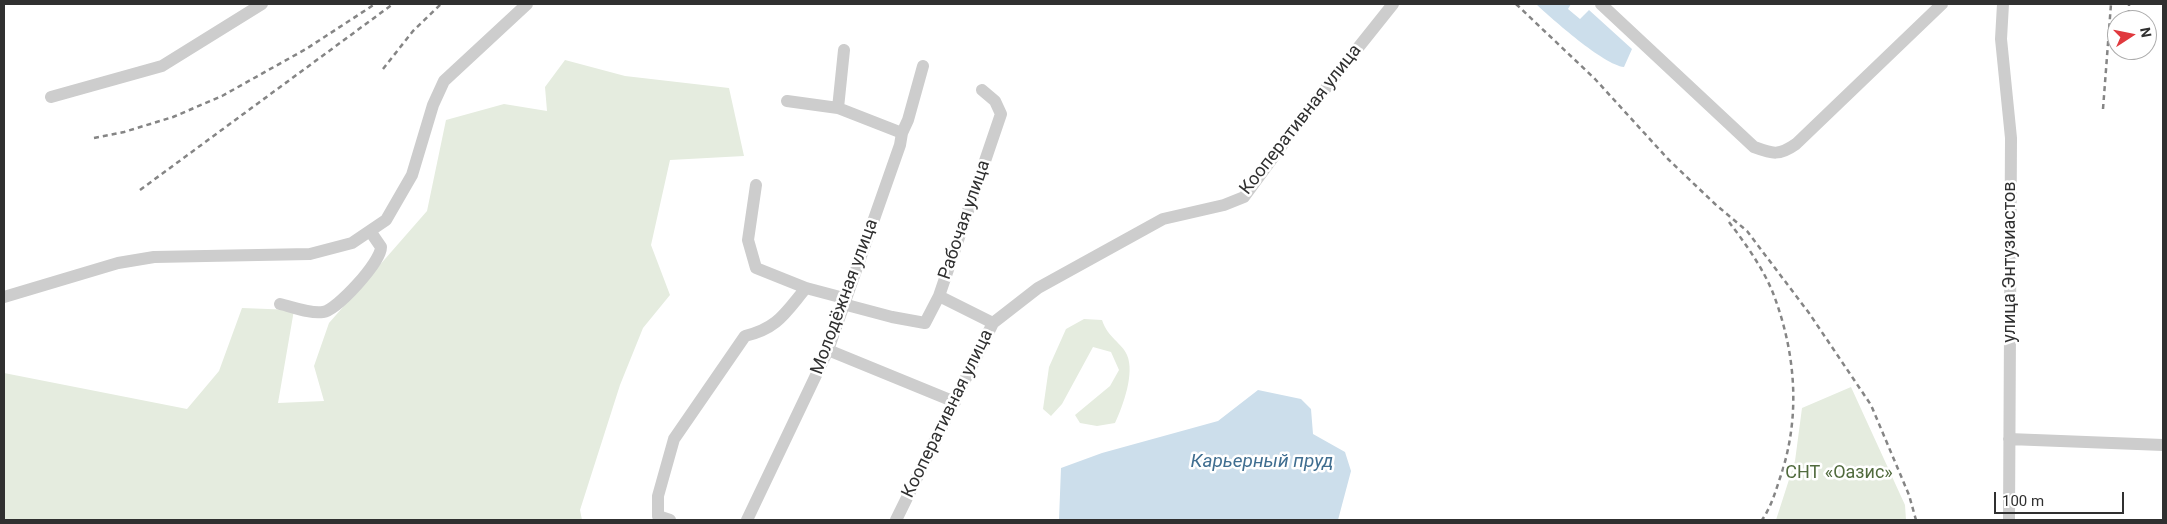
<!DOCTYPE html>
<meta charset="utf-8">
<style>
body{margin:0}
#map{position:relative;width:2167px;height:524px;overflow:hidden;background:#fff;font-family:Roboto,sans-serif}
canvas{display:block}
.frame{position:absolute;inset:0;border:5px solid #303030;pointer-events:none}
.north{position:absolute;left:2107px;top:10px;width:50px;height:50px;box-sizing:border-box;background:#fff;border:1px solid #acacac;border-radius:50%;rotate:79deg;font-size:14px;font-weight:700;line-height:20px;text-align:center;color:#303030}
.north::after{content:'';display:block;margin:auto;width:18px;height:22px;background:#e0393e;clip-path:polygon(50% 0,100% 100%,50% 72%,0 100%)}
.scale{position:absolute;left:1994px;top:492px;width:130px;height:22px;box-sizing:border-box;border:2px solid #303030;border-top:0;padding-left:6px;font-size:15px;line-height:18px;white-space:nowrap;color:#303030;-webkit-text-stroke:4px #fff;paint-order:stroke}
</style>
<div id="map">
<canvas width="2167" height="524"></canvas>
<div class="frame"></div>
<div class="north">N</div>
<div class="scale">100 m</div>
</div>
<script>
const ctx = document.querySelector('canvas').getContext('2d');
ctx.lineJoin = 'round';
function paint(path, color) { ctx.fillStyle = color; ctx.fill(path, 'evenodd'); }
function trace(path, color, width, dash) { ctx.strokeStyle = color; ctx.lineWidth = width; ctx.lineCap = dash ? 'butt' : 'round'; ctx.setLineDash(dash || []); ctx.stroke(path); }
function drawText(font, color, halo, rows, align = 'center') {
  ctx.font = font + ' Roboto,sans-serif'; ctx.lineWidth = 5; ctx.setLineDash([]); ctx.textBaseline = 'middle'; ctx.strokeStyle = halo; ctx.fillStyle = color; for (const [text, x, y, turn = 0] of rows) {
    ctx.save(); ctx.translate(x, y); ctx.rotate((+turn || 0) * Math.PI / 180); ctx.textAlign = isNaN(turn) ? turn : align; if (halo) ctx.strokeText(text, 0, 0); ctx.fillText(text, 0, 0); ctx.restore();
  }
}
const green = new Path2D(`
 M 565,60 L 625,76 L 729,88 L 744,156 L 670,160 L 651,245 L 670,295 L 643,328 L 620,385 L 580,510 L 582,520 L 4,520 L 4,373 L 187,409 L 219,371 L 242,308 L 294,310 L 278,403 L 324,401 L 314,366 L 329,323 L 427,211 L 446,120 L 504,104 L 547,111 L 545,87 Z
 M 1084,319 L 1102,320 C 1108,338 1122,343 1127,355 C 1135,373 1123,406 1115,423 L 1097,426 L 1080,423 L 1075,415 L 1110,386 L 1119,370 L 1111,352 L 1093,347 L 1062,404 L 1051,416 L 1043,409 L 1049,367 L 1066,329 Z
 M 1851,387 L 1905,505 L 1906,520 L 1776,520 L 1795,461 L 1802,408 Z`);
const water = new Path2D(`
 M 1536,4 L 1571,4 L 1568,9 L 1580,19 L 1589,10 L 1632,49 L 1624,67 C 1604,65 1552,19 1536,4 Z
 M 1258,390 L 1301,399 L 1311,409 L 1313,434 L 1345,452 L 1351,471 L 1338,520 L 1059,520 L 1061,468 L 1102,453 L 1218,421 Z`);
const minor = new Path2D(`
 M 1601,4 L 1754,147 C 1773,154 1779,156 1796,144 L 1942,4
 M 2003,4 L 2001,39 L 2011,138 L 2009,520
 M 51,97 L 162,66 L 262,4
 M 787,101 L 838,108 L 902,133
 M 838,108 L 844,50
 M 756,185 L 748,240 L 756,268 L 806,288 L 840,297 L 843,304 L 892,317 L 925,323 L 939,296 L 1001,114 L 995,101 L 982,90
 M 939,296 L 993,323
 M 4,297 L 118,263 L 154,257 L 310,254 L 352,243 L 386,220 L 412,175 L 433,105 L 444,81 L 527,4
 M 280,304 C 293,307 310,314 323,312 C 337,310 381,262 381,247 L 370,231
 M 828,350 L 955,402
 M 2009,439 L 2163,445
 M 670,520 L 658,516 L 658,496 L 674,439 L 745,336 C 778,328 785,313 806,288
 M 747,520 L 828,350 L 900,145 L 902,133 L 908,120 L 923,66
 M 896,520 L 993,323 L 1038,288 L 1163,219 L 1224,205 L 1244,197 L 1302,118 L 1393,4`);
const rail = new Path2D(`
 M 1516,4 L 1595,79 L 1668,159 L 1715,204 L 1747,231 L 1809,313 L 1871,405 L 1909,495 L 1916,520
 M 2129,15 L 2129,4
 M 383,69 L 413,31 L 441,4
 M 2103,109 L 2111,4
 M 94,138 L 124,132 L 173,117 L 222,96 L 306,49 L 375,4
 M 140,190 L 393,4
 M 1729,222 C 1745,243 1763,268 1773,293 C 1796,353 1801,417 1780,478 C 1775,493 1771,507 1762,520`);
const streetNames = [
 ["Кооперативная улица",1301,120,-52],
 ["Рабочая улица",965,220,-71],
 ["улица Энтузиастов",2010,262,-90],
 ["Молодёжная улица",845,297,-70],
 ["Кооперативная улица",948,414,-64]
];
const parkNames = [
 ["СНТ «Оазис»",1839,473]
];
const waterNames = [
 ["Карьерный пруд",1262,462]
];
paint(green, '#e5ecdf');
paint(water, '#ccdeeb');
trace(minor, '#cdcdcd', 12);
trace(rail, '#858585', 2.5, [5, 4]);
drawText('18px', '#303030', '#fff', streetNames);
drawText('18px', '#516b3e', '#fff', parkNames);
drawText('italic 19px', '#406e90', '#fff', waterNames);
</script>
